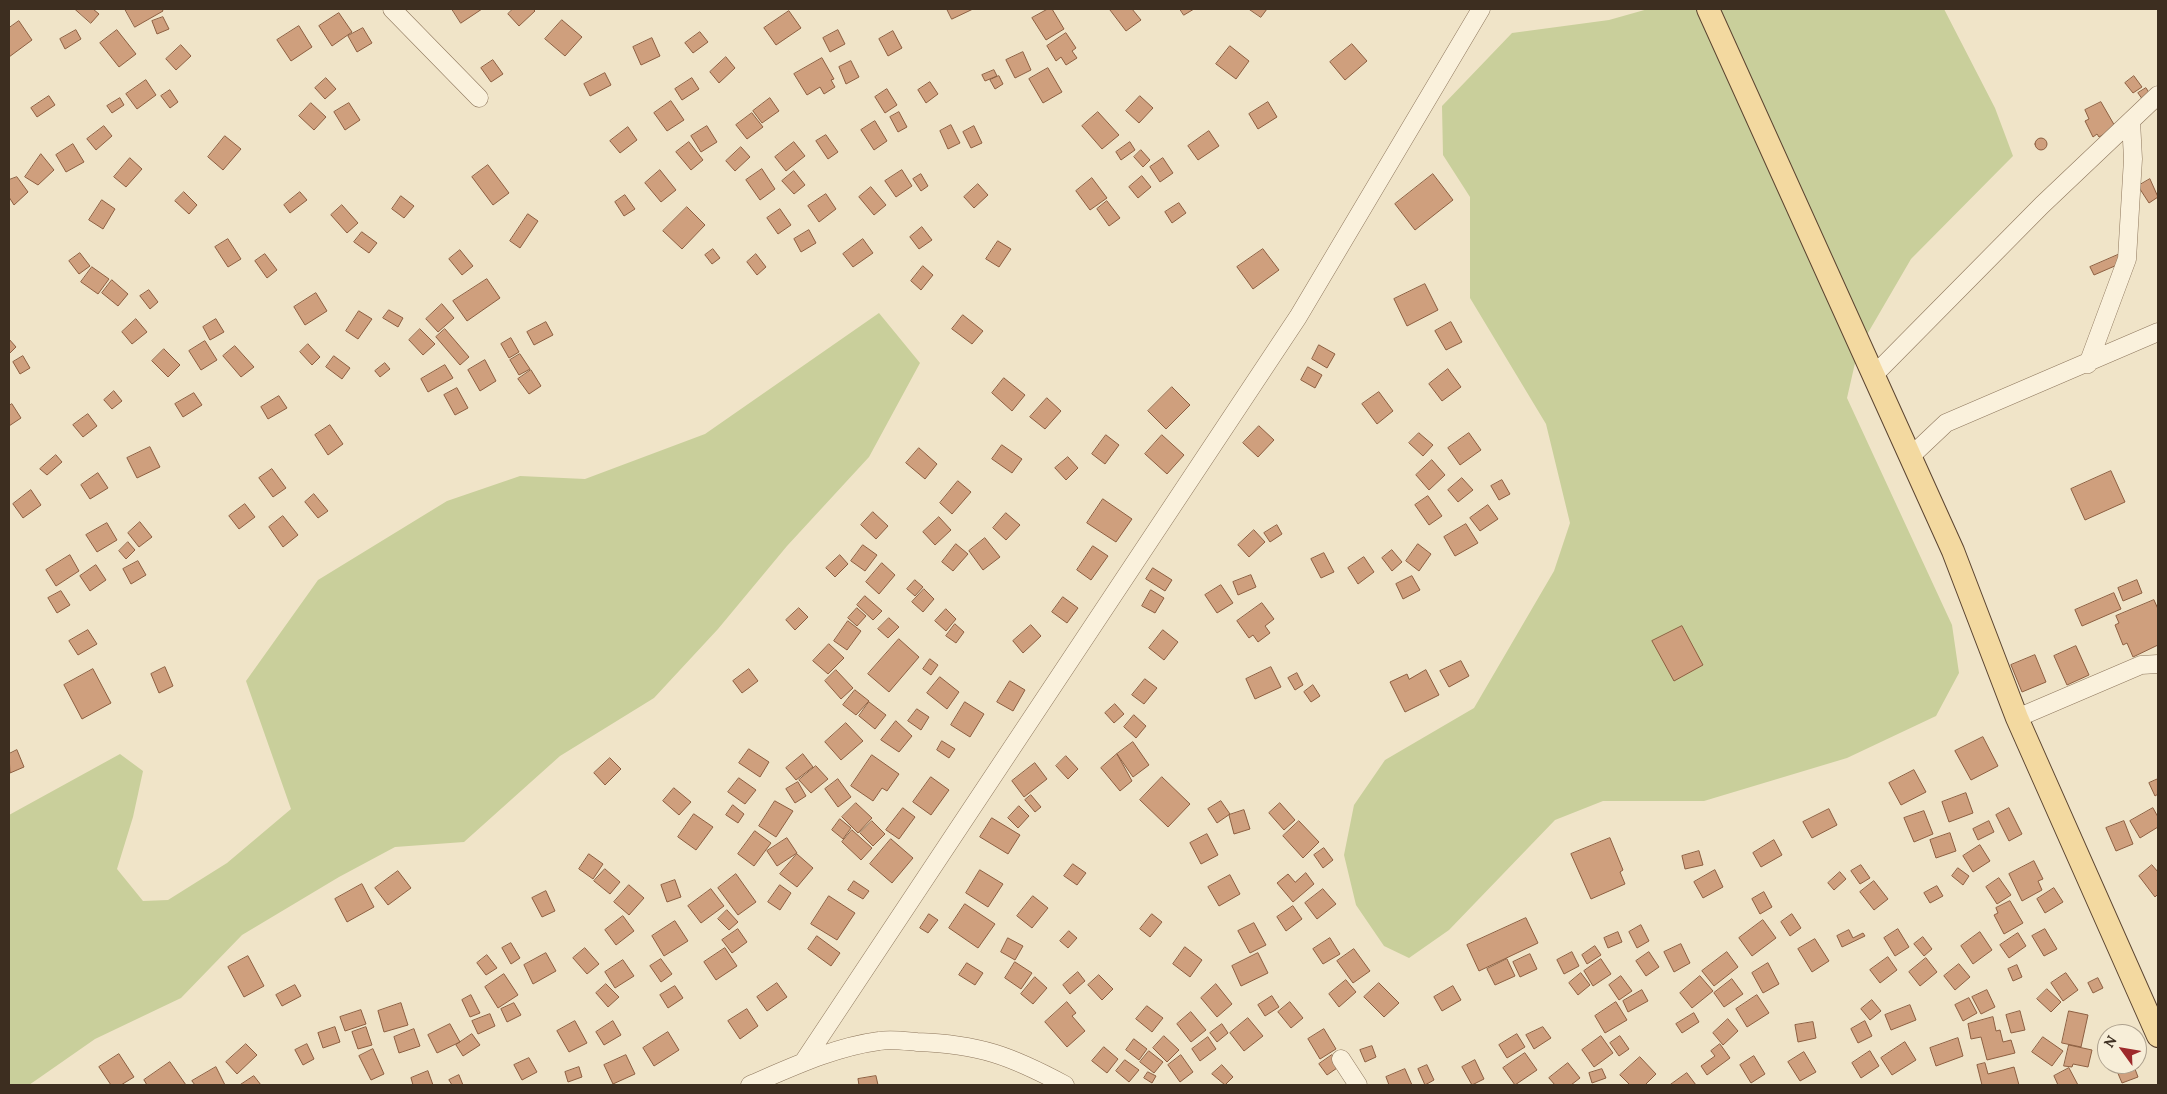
<!DOCTYPE html>
<style>
body{margin:0}
#map{position:relative;width:2167px;height:1094px;overflow:hidden;background:#f0e4c8;font-family:Lora,serif}
canvas{display:block}
.frame{position:absolute;inset:0;border:10px solid #3d2e20;pointer-events:none}
.north{position:absolute;left:2097px;top:1024px;width:50px;height:50px;box-sizing:border-box;background:#f7eed8;border:1px solid #ada18e;border-radius:50%;rotate:302deg;font-size:14px;font-weight:700;line-height:20px;text-align:center;color:#3d2e20}
.north::after{content:'';display:block;margin:auto;width:18px;height:22px;background:#9e2a2b;clip-path:polygon(50% 0,100% 100%,50% 72%,0 100%)}
</style>
<div id="map">
<canvas width="2167" height="1094"></canvas>
<div class="frame"></div>
<div class="north">N</div>
</div>
<script>
const ctx = document.querySelector('canvas').getContext('2d');
ctx.lineJoin = 'round';
function paint(path, color) { ctx.fillStyle = color; ctx.fill(path, 'evenodd'); }
function trace(path, color, width, dash) { ctx.strokeStyle = color; ctx.lineWidth = width; ctx.lineCap = dash ? 'butt' : 'round'; ctx.setLineDash(dash || []); ctx.stroke(path); }
const green = new Path2D(`
 M 1648,9 L 1944,9 L 1995,108 L 2013,156 L 1911,259 L 1858,350 L 1847,398 L 1952,625 L 1959,673 L 1936,716 L 1847,758 L 1704,801 L 1603,801 L 1555,820 L 1449,930 L 1409,958 L 1384,946 L 1356,905 L 1344,855 L 1354,805 L 1385,760 L 1474,708 L 1554,571 L 1570,523 L 1546,424 L 1470,298 L 1470,197 L 1443,155 L 1442,106 L 1512,33 L 1609,20 Z
 M 879,313 L 920,363 L 869,457 L 787,546 L 718,629 L 654,698 L 560,756 L 464,842 L 395,847 L 339,877 L 242,935 L 181,998 L 95,1039 L 29,1085 L 9,1085 L 9,815 L 120,754 L 143,771 L 133,817 L 117,869 L 143,901 L 168,900 L 227,863 L 291,809 L 246,681 L 318,580 L 447,501 L 520,476 L 585,479 L 705,434 Z`);
const building = new Path2D(`
 M 75,9 L 93,9 L 99,14 L 91,23 Z
 M 125,9 L 162,9 L 163,11 L 135,27 Z
 M 452,9 L 482,9 L 461,23 Z
 M 513,9 L 533,9 L 535,11 L 519,26 L 508,14 Z
 M 947,9 L 973,9 L 952,19 Z
 M 1048,9 L 1052,9 L 1064,29 L 1046,40 L 1032,18 Z
 M 1112,9 L 1132,9 L 1141,20 L 1126,31 L 1110,10 Z
 M 1180,9 L 1194,9 L 1184,15 Z
 M 1249,9 L 1267,9 L 1261,17 Z
 M 789,11 L 801,28 L 776,45 L 764,28 Z
 M 339,13 L 352,32 L 332,46 L 319,26 Z
 M 163,17 L 169,29 L 157,34 L 152,21 Z
 M 562,20 L 582,37 L 565,56 L 545,39 Z
 M 19,21 L 32,40 L 9,57 L 9,28 Z
 M 299,26 L 312,47 L 291,61 L 277,40 Z
 M 363,28 L 372,43 L 357,52 L 348,36 Z
 M 76,30 L 81,39 L 65,49 L 60,39 Z
 M 117,30 L 136,54 L 119,67 L 100,43 Z
 M 838,30 L 845,44 L 830,52 L 823,38 Z
 M 893,31 L 902,48 L 888,56 L 879,39 Z
 M 700,32 L 708,42 L 693,53 L 685,43 Z
 M 1066,33 L 1076,48 L 1072,51 L 1077,58 L 1066,65 L 1061,57 L 1056,61 L 1047,46 Z
 M 652,38 L 660,56 L 641,65 L 633,47 Z
 M 1352,44 L 1367,61 L 1345,80 L 1330,62 Z
 M 181,45 L 191,56 L 176,70 L 166,59 Z
 M 1230,46 L 1249,61 L 1236,79 L 1216,64 Z
 M 1023,52 L 1031,70 L 1015,78 L 1006,60 Z
 M 726,57 L 735,68 L 719,83 L 710,72 Z
 M 822,58 L 834,79 L 831,80 L 835,87 L 824,94 L 820,87 L 807,95 L 794,74 Z
 M 493,60 L 503,74 L 491,82 L 481,68 Z
 M 851,61 L 859,77 L 846,84 L 839,67 Z
 M 1048,68 L 1062,92 L 1043,103 L 1029,79 Z
 M 994,70 L 997,76 L 985,81 L 982,75 Z
 M 605,73 L 611,85 L 590,96 L 584,84 Z
 M 999,76 L 1003,84 L 995,89 L 990,80 Z
 M 2134,76 L 2142,87 L 2133,93 L 2125,83 Z
 M 326,78 L 336,89 L 325,99 L 315,88 Z
 M 692,78 L 699,89 L 682,100 L 675,89 Z
 M 146,80 L 156,95 L 137,109 L 126,94 Z
 M 930,82 L 938,94 L 926,103 L 918,90 Z
 M 2146,88 L 2152,97 L 2145,103 L 2138,93 Z
 M 887,89 L 897,105 L 885,113 L 875,97 Z
 M 170,90 L 178,102 L 170,108 L 161,96 Z
 M 49,96 L 55,105 L 37,117 L 31,108 Z
 M 1140,96 L 1153,108 L 1139,123 L 1126,111 Z
 M 120,98 L 124,105 L 112,113 L 107,106 Z
 M 770,98 L 779,111 L 762,123 L 753,111 Z
 M 671,101 L 684,120 L 667,131 L 654,113 Z
 M 1268,102 L 1277,117 L 1258,129 L 1249,114 Z
 M 2101,102 L 2116,128 L 2099,137 L 2097,134 L 2093,137 L 2085,121 L 2089,119 L 2085,110 Z
 M 311,103 L 326,117 L 314,130 L 299,116 Z
 M 349,103 L 360,120 L 345,130 L 334,112 Z
 M 899,112 L 907,127 L 898,132 L 890,117 Z
 M 1098,112 L 1119,135 L 1102,149 L 1082,126 Z
 M 752,113 L 763,127 L 747,139 L 736,125 Z
 M 875,121 L 887,141 L 874,150 L 861,130 Z
 M 951,125 L 960,143 L 948,149 L 940,131 Z
 M 104,126 L 112,136 L 96,150 L 87,139 Z
 M 707,126 L 717,142 L 701,152 L 691,136 Z
 M 974,126 L 982,143 L 971,148 L 963,132 Z
 M 628,127 L 637,140 L 620,153 L 610,141 Z
 M 1209,131 L 1219,146 L 1198,160 L 1188,146 Z
 M 826,135 L 838,152 L 828,159 L 816,141 Z
 M 225,136 L 241,149 L 223,170 L 208,157 Z
 M2035 144a6 6 0 1 1 12 0a6 6 0 1 1-12 0Z
 M 689,142 L 703,160 L 691,170 L 676,152 Z
 M 794,142 L 805,156 L 786,171 L 775,157 Z
 M 1130,142 L 1135,150 L 1121,160 L 1116,152 Z
 M 73,144 L 84,162 L 66,172 L 56,155 Z
 M 741,147 L 750,157 L 735,171 L 726,161 Z
 M 1141,150 L 1150,160 L 1143,167 L 1134,157 Z
 M 41,154 L 54,170 L 38,185 L 25,177 Z
 M 130,158 L 142,169 L 126,187 L 114,177 Z
 M 1163,158 L 1173,173 L 1160,182 L 1150,167 Z
 M 488,165 L 509,193 L 493,205 L 472,177 Z
 M 762,169 L 775,189 L 760,200 L 746,180 Z
 M 660,170 L 676,190 L 661,202 L 645,183 Z
 M 902,170 L 912,186 L 896,197 L 885,181 Z
 M 794,171 L 805,185 L 794,194 L 782,181 Z
 M 921,174 L 928,186 L 921,191 L 913,179 Z
 M 1433,174 L 1453,200 L 1415,230 L 1395,204 Z
 M 1142,176 L 1151,187 L 1138,198 L 1129,187 Z
 M 17,177 L 28,192 L 14,205 L 9,197 L 9,180 Z
 M 1092,178 L 1107,198 L 1090,210 L 1076,191 Z
 M 2150,179 L 2158,197 L 2149,203 L 2138,186 Z
 M 978,184 L 988,195 L 974,208 L 964,197 Z
 M 871,187 L 886,205 L 874,215 L 859,197 Z
 M 184,192 L 197,205 L 189,214 L 175,201 Z
 M 300,192 L 307,200 L 290,213 L 284,205 Z
 M 826,194 L 836,209 L 819,222 L 808,206 Z
 M 625,195 L 635,209 L 624,216 L 615,202 Z
 M 401,196 L 414,206 L 404,218 L 392,209 Z
 M 102,200 L 115,209 L 103,229 L 89,220 Z
 M 1107,201 L 1120,218 L 1109,226 L 1097,209 Z
 M 1179,203 L 1186,213 L 1172,223 L 1165,212 Z
 M 342,205 L 358,223 L 347,233 L 331,215 Z
 M 687,207 L 705,225 L 682,249 L 663,231 Z
 M 780,209 L 791,225 L 778,234 L 767,218 Z
 M 528,214 L 538,221 L 520,248 L 510,241 Z
 M 922,227 L 932,240 L 919,249 L 910,237 Z
 M 809,230 L 816,243 L 801,252 L 794,239 Z
 M 362,232 L 377,243 L 369,253 L 354,242 Z
 M 228,239 L 241,259 L 228,267 L 215,247 Z
 M 863,239 L 873,253 L 853,267 L 843,254 Z
 M 998,241 L 1011,249 L 999,267 L 986,259 Z
 M 713,249 L 720,258 L 712,264 L 705,255 Z
 M 1263,249 L 1279,270 L 1253,289 L 1237,267 Z
 M 460,250 L 473,266 L 462,275 L 449,259 Z
 M 80,253 L 90,266 L 79,274 L 69,261 Z
 M 265,254 L 277,270 L 267,278 L 255,261 Z
 M 756,254 L 766,267 L 757,275 L 747,262 Z
 M 2120,254 L 2124,262 L 2094,275 L 2090,267 Z
 M 923,266 L 933,275 L 921,290 L 911,281 Z
 M 92,267 L 109,279 L 98,294 L 81,282 Z
 M 487,279 L 500,298 L 467,321 L 453,301 Z
 M 112,280 L 128,294 L 118,306 L 102,293 Z
 M 1425,284 L 1438,310 L 1407,326 L 1394,299 Z
 M 149,290 L 158,302 L 150,309 L 140,296 Z
 M 316,293 L 327,311 L 305,325 L 294,307 Z
 M 442,304 L 454,318 L 438,332 L 426,319 Z
 M 389,310 L 403,318 L 398,327 L 383,318 Z
 M 359,311 L 372,319 L 358,339 L 346,331 Z
 M 963,315 L 983,331 L 972,344 L 952,329 Z
 M 136,319 L 147,332 L 132,344 L 122,332 Z
 M 216,319 L 224,332 L 210,340 L 203,327 Z
 M 546,322 L 553,335 L 534,345 L 527,332 Z
 M 1451,322 L 1462,342 L 1446,350 L 1435,331 Z
 M 420,329 L 435,344 L 423,355 L 409,340 Z
 M 445,329 L 469,357 L 460,365 L 436,337 Z
 M 511,338 L 519,352 L 509,358 L 501,344 Z
 M 9,339 L 16,347 L 9,354 Z
 M 205,341 L 217,360 L 201,370 L 189,351 Z
 M 308,344 L 320,357 L 312,365 L 300,352 Z
 M 1319,345 L 1335,354 L 1327,368 L 1312,359 Z
 M 235,346 L 254,367 L 241,377 L 223,356 Z
 M 164,349 L 180,365 L 168,377 L 152,361 Z
 M 520,354 L 530,369 L 519,375 L 510,360 Z
 M 23,356 L 30,368 L 20,374 L 13,362 Z
 M 334,356 L 350,368 L 342,379 L 326,367 Z
 M 485,360 L 496,381 L 480,391 L 468,370 Z
 M 385,363 L 390,369 L 380,377 L 375,371 Z
 M 445,365 L 453,378 L 428,392 L 421,379 Z
 M 1308,367 L 1322,375 L 1315,388 L 1301,380 Z
 M 1448,369 L 1461,387 L 1442,401 L 1429,384 Z
 M 531,370 L 541,386 L 529,394 L 518,379 Z
 M 1004,378 L 1025,395 L 1012,411 L 992,393 Z
 M 1172,387 L 1190,405 L 1166,429 L 1148,411 Z
 M 457,388 L 468,408 L 455,415 L 444,395 Z
 M 114,391 L 122,401 L 112,409 L 104,400 Z
 M 1379,392 L 1393,411 L 1377,424 L 1362,404 Z
 M 194,393 L 202,405 L 183,417 L 175,404 Z
 M 279,396 L 287,408 L 268,419 L 261,407 Z
 M 1047,398 L 1061,411 L 1045,429 L 1030,417 Z
 M 12,404 L 21,418 L 9,426 L 9,406 Z
 M 88,414 L 97,426 L 83,437 L 73,425 Z
 M 330,425 L 343,444 L 328,455 L 315,435 Z
 M 1259,426 L 1274,440 L 1258,457 L 1243,443 Z
 M 1419,433 L 1433,445 L 1423,456 L 1409,443 Z
 M 1469,433 L 1481,450 L 1460,465 L 1448,448 Z
 M 1106,435 L 1119,445 L 1105,464 L 1092,454 Z
 M 1162,435 L 1184,455 L 1167,474 L 1145,454 Z
 M 1002,445 L 1022,459 L 1012,473 L 992,459 Z
 M 150,447 L 160,467 L 137,478 L 127,458 Z
 M 919,448 L 937,464 L 925,479 L 906,463 Z
 M 56,455 L 62,462 L 47,475 L 40,469 Z
 M 1068,457 L 1078,468 L 1066,480 L 1055,468 Z
 M 1432,460 L 1445,475 L 1429,490 L 1416,475 Z
 M 272,469 L 286,488 L 273,497 L 259,478 Z
 M 2111,471 L 2125,502 L 2085,520 L 2071,489 Z
 M 98,473 L 108,488 L 90,499 L 81,485 Z
 M 1462,478 L 1473,490 L 1458,502 L 1448,490 Z
 M 1502,480 L 1510,494 L 1499,500 L 1491,486 Z
 M 958,481 L 971,492 L 952,514 L 940,503 Z
 M 31,490 L 41,505 L 23,518 L 13,504 Z
 M 314,494 L 328,511 L 318,518 L 305,502 Z
 M 1428,496 L 1442,516 L 1429,525 L 1415,505 Z
 M 1103,499 L 1132,519 L 1116,542 L 1087,523 Z
 M 245,504 L 255,517 L 239,529 L 229,516 Z
 M 1488,505 L 1498,519 L 1480,531 L 1470,518 Z
 M 873,512 L 888,526 L 876,539 L 861,525 Z
 M 1006,513 L 1020,525 L 1006,540 L 993,528 Z
 M 283,516 L 298,535 L 283,547 L 269,527 Z
 M 939,517 L 951,530 L 935,545 L 923,532 Z
 M 140,522 L 152,537 L 139,547 L 128,533 Z
 M 107,523 L 117,540 L 97,552 L 86,535 Z
 M 1466,524 L 1478,543 L 1455,556 L 1444,537 Z
 M 1277,525 L 1282,534 L 1270,542 L 1264,533 Z
 M 1254,530 L 1265,542 L 1249,557 L 1238,545 Z
 M 985,538 L 1000,557 L 983,570 L 969,551 Z
 M 128,542 L 135,550 L 126,559 L 119,551 Z
 M 956,544 L 968,554 L 953,571 L 942,562 Z
 M 1418,544 L 1431,554 L 1419,571 L 1406,561 Z
 M 863,545 L 877,555 L 865,571 L 851,561 Z
 M 1093,546 L 1108,556 L 1091,580 L 1077,570 Z
 M 1392,550 L 1402,562 L 1392,571 L 1382,558 Z
 M 1324,553 L 1334,572 L 1321,578 L 1311,559 Z
 M 70,555 L 79,571 L 56,586 L 46,570 Z
 M 840,555 L 848,564 L 835,577 L 826,568 Z
 M 1364,557 L 1374,572 L 1358,584 L 1348,568 Z
 M 138,561 L 146,575 L 131,584 L 123,569 Z
 M 882,563 L 895,575 L 879,594 L 866,582 Z
 M 96,565 L 106,580 L 90,591 L 80,576 Z
 M 1153,568 L 1172,580 L 1165,591 L 1146,579 Z
 M 1251,575 L 1256,587 L 1238,595 L 1233,582 Z
 M 1412,576 L 1420,590 L 1403,599 L 1396,584 Z
 M 915,580 L 923,587 L 915,596 L 907,589 Z
 M 2137,580 L 2142,593 L 2123,601 L 2118,588 Z
 M 1221,585 L 1233,603 L 1217,613 L 1205,595 Z
 M 924,589 L 934,599 L 923,612 L 912,602 Z
 M 1151,590 L 1164,598 L 1155,613 L 1142,606 Z
 M 61,591 L 70,605 L 57,613 L 48,598 Z
 M 2114,593 L 2121,609 L 2082,626 L 2075,610 Z
 M 865,596 L 882,611 L 873,620 L 857,605 Z
 M 1063,597 L 1078,608 L 1067,623 L 1052,612 Z
 M 2154,600 L 2158,609 L 2158,645 L 2133,657 L 2127,643 L 2123,645 L 2115,625 L 2119,623 L 2116,616 Z
 M 1262,603 L 1274,619 L 1265,626 L 1270,633 L 1258,642 L 1253,635 L 1249,638 L 1237,621 Z
 M 799,608 L 808,617 L 795,630 L 786,620 Z
 M 857,608 L 866,616 L 857,626 L 848,618 Z
 M 946,609 L 956,619 L 946,631 L 935,621 Z
 M 889,618 L 899,627 L 888,638 L 878,629 Z
 M 848,621 L 861,631 L 847,650 L 834,641 Z
 M 955,624 L 964,632 L 956,643 L 946,636 Z
 M 1031,625 L 1041,636 L 1023,653 L 1013,641 Z
 M 1682,626 L 1703,665 L 1674,681 L 1652,641 Z
 M 88,630 L 97,644 L 78,655 L 69,641 Z
 M 1163,630 L 1178,642 L 1164,660 L 1149,648 Z
 M 899,639 L 919,657 L 889,692 L 868,674 Z
 M 829,644 L 844,658 L 828,674 L 813,661 Z
 M 2076,646 L 2089,675 L 2067,685 L 2054,656 Z
 M 2035,655 L 2046,682 L 2022,692 L 2011,665 Z
 M 930,659 L 938,665 L 931,675 L 923,669 Z
 M 1461,661 L 1469,676 L 1449,687 L 1440,671 Z
 M 165,667 L 173,686 L 159,693 L 151,674 Z
 M 1271,667 L 1281,687 L 1255,699 L 1246,679 Z
 M 93,669 L 111,703 L 82,719 L 64,685 Z
 M 749,669 L 758,681 L 742,693 L 733,681 Z
 M 836,670 L 853,688 L 841,699 L 825,681 Z
 M 1426,670 L 1439,695 L 1405,712 L 1390,682 L 1407,674 L 1409,679 Z
 M 1297,673 L 1303,685 L 1295,690 L 1288,678 Z
 M 940,677 L 959,692 L 947,709 L 927,693 Z
 M 1145,679 L 1157,688 L 1144,704 L 1132,695 Z
 M 1010,681 L 1025,690 L 1013,711 L 997,702 Z
 M 1313,685 L 1320,696 L 1311,702 L 1304,692 Z
 M 855,690 L 869,701 L 856,715 L 843,705 Z
 M 869,702 L 886,715 L 875,729 L 859,716 Z
 M 965,702 L 984,714 L 970,737 L 951,725 Z
 M 1115,704 L 1124,714 L 1114,723 L 1105,713 Z
 M 917,709 L 929,717 L 921,730 L 908,721 Z
 M 1134,715 L 1146,726 L 1136,738 L 1124,727 Z
 M 896,721 L 912,736 L 899,752 L 881,740 Z
 M 846,723 L 863,741 L 841,760 L 825,742 Z
 M 1983,737 L 1998,766 L 1971,780 L 1955,751 Z
 M 942,741 L 955,749 L 949,758 L 937,750 Z
 M 1133,742 L 1149,765 L 1133,777 L 1117,754 Z
 M 749,749 L 769,762 L 760,777 L 739,763 Z
 M 17,750 L 24,767 L 10,773 L 9,754 Z
 M 803,754 L 813,767 L 796,780 L 786,768 Z
 M 1117,754 L 1132,781 L 1120,791 L 1101,768 Z
 M 872,755 L 899,774 L 887,791 L 882,788 L 873,801 L 851,786 Z
 M 1066,756 L 1078,769 L 1068,779 L 1056,766 Z
 M 610,758 L 621,769 L 605,785 L 594,773 Z
 M 1035,763 L 1047,779 L 1024,797 L 1012,781 Z
 M 816,766 L 828,779 L 811,793 L 799,780 Z
 M 1914,770 L 1926,792 L 1901,805 L 1889,783 Z
 M 931,777 L 949,790 L 931,815 L 913,802 Z
 M 1162,777 L 1190,804 L 1168,827 L 1140,800 Z
 M 739,778 L 756,790 L 745,804 L 728,792 Z
 M 838,779 L 851,797 L 838,807 L 825,789 Z
 M 2158,779 L 2158,794 L 2155,796 L 2149,783 Z
 M 798,782 L 806,796 L 795,803 L 786,789 Z
 M 674,788 L 691,802 L 679,815 L 663,801 Z
 M 1966,793 L 1973,813 L 1949,822 L 1942,802 Z
 M 1031,795 L 1041,807 L 1035,812 L 1025,800 Z
 M 775,801 L 793,811 L 776,837 L 759,826 Z
 M 1221,801 L 1230,814 L 1217,823 L 1208,809 Z
 M 856,803 L 872,818 L 858,833 L 842,817 Z
 M 1280,803 L 1295,820 L 1284,830 L 1269,813 Z
 M 733,805 L 744,814 L 738,823 L 726,815 Z
 M 1019,806 L 1029,816 L 1018,828 L 1008,818 Z
 M 903,808 L 915,817 L 899,839 L 886,830 Z
 M 2009,808 L 2022,834 L 2009,841 L 1996,815 Z
 M 2153,808 L 2158,817 L 2158,827 L 2140,838 L 2130,821 Z
 M 1829,809 L 1837,825 L 1812,838 L 1803,822 Z
 M 1244,810 L 1250,829 L 1234,834 L 1229,815 Z
 M 1924,811 L 1933,834 L 1914,842 L 1904,818 Z
 M 694,814 L 713,827 L 696,850 L 678,837 Z
 M 992,818 L 1020,835 L 1008,854 L 980,837 Z
 M 840,819 L 851,828 L 843,839 L 832,830 Z
 M 872,821 L 885,834 L 873,846 L 860,833 Z
 M 1299,821 L 1319,842 L 1303,858 L 1283,836 Z
 M 1989,821 L 1994,832 L 1978,840 L 1973,829 Z
 M 2124,821 L 2133,844 L 2116,851 L 2106,828 Z
 M 852,830 L 872,848 L 861,860 L 842,842 Z
 M 755,831 L 771,843 L 754,866 L 738,854 Z
 M 1950,833 L 1956,851 L 1936,858 L 1930,840 Z
 M 1207,834 L 1218,855 L 1201,864 L 1190,843 Z
 M 787,838 L 797,853 L 777,866 L 767,851 Z
 M 1610,838 L 1623,870 L 1620,872 L 1625,884 L 1591,899 L 1571,854 Z
 M 891,839 L 913,858 L 892,883 L 870,864 Z
 M 1774,840 L 1782,855 L 1761,867 L 1753,853 Z
 M 1980,845 L 1990,861 L 1973,872 L 1963,856 Z
 M 1324,848 L 1333,860 L 1323,868 L 1314,855 Z
 M 1699,851 L 1703,865 L 1685,869 L 1682,856 Z
 M 589,854 L 603,864 L 593,879 L 579,869 Z
 M 797,854 L 813,868 L 797,887 L 780,874 Z
 M 2034,861 L 2043,879 L 2038,881 L 2042,890 L 2022,901 L 2009,874 Z
 M 1073,864 L 1086,873 L 1077,885 L 1064,876 Z
 M 1861,865 L 1870,878 L 1860,884 L 1851,871 Z
 M 2152,865 L 2158,872 L 2158,894 L 2155,897 L 2139,876 Z
 M 1958,868 L 1969,876 L 1963,885 L 1952,876 Z
 M 605,869 L 620,882 L 610,894 L 594,881 Z
 M 980,870 L 1003,884 L 988,907 L 966,893 Z
 M 1715,870 L 1723,887 L 1703,898 L 1694,882 Z
 M 398,871 L 411,888 L 388,905 L 375,888 Z
 M 1840,872 L 1846,879 L 1834,890 L 1828,883 Z
 M 1306,873 L 1314,884 L 1293,902 L 1277,883 L 1288,874 L 1295,882 Z
 M 736,874 L 756,902 L 738,915 L 718,888 Z
 M 1230,875 L 1240,894 L 1219,906 L 1208,887 Z
 M 1999,878 L 2011,895 L 1997,904 L 1986,887 Z
 M 675,880 L 681,897 L 667,902 L 661,885 Z
 M 854,881 L 869,891 L 863,899 L 848,890 Z
 M 1874,881 L 1888,899 L 1874,910 L 1860,892 Z
 M 362,884 L 374,907 L 347,922 L 335,899 Z
 M 629,885 L 644,898 L 629,915 L 614,902 Z
 M 780,885 L 791,893 L 780,910 L 768,902 Z
 M 1937,886 L 1943,896 L 1930,903 L 1924,893 Z
 M 2054,888 L 2063,902 L 2045,913 L 2037,899 Z
 M 711,889 L 724,906 L 701,923 L 688,906 Z
 M 1323,889 L 1336,904 L 1317,919 L 1305,903 Z
 M 546,891 L 555,911 L 542,917 L 532,898 Z
 M 1764,892 L 1772,907 L 1760,914 L 1752,899 Z
 M 829,896 L 855,913 L 837,940 L 811,924 Z
 M 1033,896 L 1048,908 L 1032,928 L 1017,916 Z
 M 2010,901 L 2023,923 L 2004,934 L 1994,915 L 1998,913 L 1996,908 Z
 M 965,904 L 995,924 L 978,948 L 949,928 Z
 M 1293,906 L 1302,919 L 1286,931 L 1277,917 Z
 M 727,910 L 738,922 L 729,930 L 718,919 Z
 M 929,914 L 938,920 L 928,933 L 920,928 Z
 M 1152,914 L 1162,922 L 1150,937 L 1140,929 Z
 M 1792,914 L 1801,928 L 1790,936 L 1781,922 Z
 M 623,916 L 634,931 L 616,945 L 605,930 Z
 M 1526,918 L 1538,943 L 1479,971 L 1467,945 Z
 M 1763,920 L 1776,938 L 1752,956 L 1739,938 Z
 M 675,921 L 688,941 L 664,956 L 652,936 Z
 M 1254,923 L 1266,945 L 1250,953 L 1238,931 Z
 M 1641,925 L 1649,941 L 1637,948 L 1629,932 Z
 M 738,929 L 747,942 L 732,953 L 722,940 Z
 M 1898,929 L 1909,947 L 1895,956 L 1884,938 Z
 M 2045,929 L 2057,949 L 2044,956 L 2032,936 Z
 M 1849,930 L 1853,938 L 1863,933 L 1865,936 L 1842,947 L 1837,936 Z
 M 1069,931 L 1077,938 L 1068,948 L 1060,941 Z
 M 1618,932 L 1622,942 L 1608,948 L 1604,938 Z
 M 1980,932 L 1992,950 L 1973,964 L 1961,946 Z
 M 2018,933 L 2026,946 L 2009,958 L 2000,945 Z
 M 817,936 L 840,953 L 831,966 L 808,949 Z
 M 1923,937 L 1932,949 L 1924,956 L 1914,944 Z
 M 1008,938 L 1023,946 L 1015,960 L 1001,952 Z
 M 1330,938 L 1340,954 L 1323,964 L 1313,949 Z
 M 1815,939 L 1829,961 L 1812,972 L 1798,949 Z
 M 511,943 L 520,958 L 511,964 L 502,948 Z
 M 1681,944 L 1690,963 L 1674,972 L 1664,952 Z
 M 1595,946 L 1601,955 L 1587,964 L 1582,955 Z
 M 1185,947 L 1202,960 L 1190,977 L 1173,964 Z
 M 585,948 L 599,964 L 587,974 L 573,958 Z
 M 725,948 L 737,966 L 716,980 L 704,962 Z
 M 1354,949 L 1370,971 L 1353,983 L 1337,961 Z
 M 1572,952 L 1579,966 L 1564,974 L 1557,960 Z
 M 1649,952 L 1659,967 L 1646,976 L 1636,961 Z
 M 1727,952 L 1738,967 L 1714,986 L 1702,971 Z
 M 546,953 L 556,971 L 533,984 L 524,965 Z
 M 1258,953 L 1268,973 L 1241,986 L 1232,966 Z
 M 1530,954 L 1537,969 L 1520,977 L 1513,962 Z
 M 487,955 L 497,968 L 486,975 L 477,963 Z
 M 248,956 L 264,986 L 244,997 L 228,967 Z
 M 1888,957 L 1897,970 L 1880,983 L 1870,970 Z
 M 1926,958 L 1937,972 L 1920,986 L 1909,972 Z
 M 661,959 L 672,974 L 661,982 L 650,966 Z
 M 1507,959 L 1515,976 L 1495,985 L 1487,969 Z
 M 1601,959 L 1611,974 L 1593,986 L 1584,971 Z
 M 623,960 L 634,976 L 615,988 L 605,972 Z
 M 1015,962 L 1032,973 L 1021,989 L 1005,978 Z
 M 967,963 L 983,973 L 975,985 L 959,975 Z
 M 1768,963 L 1779,984 L 1763,993 L 1752,973 Z
 M 1959,964 L 1970,977 L 1955,990 L 1944,976 Z
 M 2017,965 L 2022,977 L 2013,981 L 2008,969 Z
 M 1078,972 L 1085,981 L 1070,994 L 1063,985 Z
 M 1581,973 L 1590,985 L 1578,995 L 1569,983 Z
 M 2066,973 L 2078,990 L 2063,1001 L 2051,983 Z
 M 504,974 L 518,995 L 498,1008 L 485,987 Z
 M 1099,975 L 1113,989 L 1102,1000 L 1088,985 Z
 M 1621,976 L 1632,991 L 1619,1000 L 1609,985 Z
 M 1700,976 L 1713,991 L 1692,1008 L 1680,993 Z
 M 1035,977 L 1047,988 L 1033,1004 L 1021,994 Z
 M 2098,978 L 2103,988 L 2093,993 L 2088,983 Z
 M 1732,979 L 1743,994 L 1724,1007 L 1714,993 Z
 M 1346,980 L 1356,992 L 1339,1007 L 1329,994 Z
 M 777,983 L 787,997 L 767,1011 L 757,997 Z
 M 1379,983 L 1399,1003 L 1384,1017 L 1364,997 Z
 M 606,984 L 619,997 L 608,1007 L 596,993 Z
 M 1216,984 L 1232,1004 L 1217,1017 L 1201,998 Z
 M 295,985 L 301,996 L 282,1006 L 276,995 Z
 M 675,986 L 683,998 L 668,1008 L 660,995 Z
 M 1453,986 L 1461,1000 L 1442,1011 L 1434,997 Z
 M 2047,989 L 2061,1002 L 2051,1012 L 2037,999 Z
 M 1642,990 L 1648,1001 L 1628,1012 L 1623,1001 Z
 M 1987,990 L 1995,1007 L 1981,1014 L 1972,997 Z
 M 471,995 L 480,1013 L 470,1017 L 462,1000 Z
 M 1757,995 L 1769,1013 L 1747,1027 L 1736,1009 Z
 M 1272,996 L 1279,1007 L 1265,1016 L 1258,1005 Z
 M 1969,998 L 1977,1013 L 1963,1021 L 1955,1005 Z
 M 1872,1000 L 1881,1011 L 1870,1020 L 1861,1009 Z
 M 1067,1002 L 1076,1013 L 1072,1016 L 1085,1031 L 1067,1047 L 1045,1022 Z
 M 1290,1002 L 1303,1018 L 1291,1028 L 1278,1012 Z
 M 1616,1002 L 1627,1020 L 1605,1033 L 1595,1016 Z
 M 401,1003 L 408,1025 L 384,1032 L 378,1011 Z
 M 514,1003 L 521,1015 L 507,1022 L 501,1009 Z
 M 1910,1005 L 1916,1020 L 1891,1030 L 1885,1015 Z
 M 1147,1006 L 1163,1018 L 1152,1032 L 1136,1019 Z
 M 747,1009 L 758,1026 L 740,1039 L 728,1021 Z
 M 361,1010 L 366,1024 L 345,1031 L 340,1017 Z
 M 2020,1011 L 2025,1030 L 2011,1033 L 2006,1015 Z
 M 2069,1011 L 2088,1015 L 2081,1047 L 2062,1043 Z
 M 1191,1012 L 1206,1030 L 1191,1042 L 1177,1024 Z
 M 1694,1013 L 1699,1022 L 1682,1033 L 1676,1024 Z
 M 490,1014 L 495,1026 L 478,1034 L 472,1021 Z
 M 1993,1017 L 1996,1031 L 2000,1030 L 2003,1042 L 2011,1040 L 2015,1053 L 1987,1060 L 1981,1037 L 1971,1039 L 1968,1024 Z
 M 1248,1018 L 1263,1036 L 1244,1051 L 1230,1033 Z
 M 1728,1019 L 1738,1031 L 1723,1045 L 1713,1033 Z
 M 575,1021 L 587,1043 L 569,1052 L 557,1031 Z
 M 613,1021 L 621,1035 L 604,1045 L 596,1032 Z
 M 1865,1021 L 1872,1036 L 1858,1043 L 1851,1029 Z
 M 1813,1022 L 1816,1038 L 1798,1042 L 1795,1025 Z
 M 450,1024 L 460,1042 L 437,1053 L 428,1035 Z
 M 1222,1024 L 1228,1033 L 1217,1042 L 1210,1033 Z
 M 335,1027 L 340,1042 L 323,1048 L 318,1033 Z
 M 366,1027 L 372,1045 L 358,1049 L 352,1032 Z
 M 1543,1027 L 1551,1038 L 1534,1049 L 1526,1035 Z
 M 414,1029 L 420,1046 L 399,1053 L 394,1037 Z
 M 1324,1029 L 1336,1049 L 1320,1059 L 1308,1039 Z
 M 668,1032 L 679,1050 L 654,1066 L 643,1048 Z
 M 472,1034 L 480,1045 L 463,1056 L 456,1045 Z
 M 1517,1034 L 1525,1047 L 1507,1058 L 1499,1045 Z
 M 1164,1036 L 1179,1050 L 1167,1062 L 1153,1048 Z
 M 1601,1036 L 1613,1053 L 1594,1067 L 1582,1050 Z
 M 1620,1036 L 1629,1049 L 1619,1056 L 1610,1043 Z
 M 1208,1037 L 1216,1049 L 1200,1061 L 1192,1049 Z
 M 2043,1037 L 2063,1051 L 2052,1066 L 2032,1052 Z
 M 1958,1038 L 1963,1056 L 1936,1066 L 1930,1048 Z
 M 1134,1039 L 1147,1049 L 1139,1060 L 1126,1050 Z
 M 1905,1042 L 1916,1060 L 1892,1075 L 1881,1058 Z
 M 246,1044 L 257,1055 L 237,1074 L 226,1062 Z
 M 307,1044 L 314,1059 L 303,1065 L 295,1050 Z
 M 1720,1044 L 1730,1058 L 1707,1075 L 1701,1066 L 1715,1056 L 1711,1051 Z
 M 2069,1045 L 2092,1050 L 2088,1067 L 2073,1064 L 2072,1067 L 2064,1066 Z
 M 1372,1046 L 1376,1057 L 1365,1062 L 1360,1050 Z
 M 1104,1047 L 1118,1059 L 1107,1073 L 1092,1061 Z
 M 373,1049 L 384,1074 L 371,1080 L 359,1056 Z
 M 1149,1051 L 1163,1062 L 1154,1073 L 1140,1062 Z
 M 1870,1051 L 1879,1066 L 1861,1078 L 1852,1063 Z
 M 1804,1052 L 1816,1072 L 1800,1081 L 1788,1062 Z
 M 1525,1053 L 1537,1070 L 1515,1085 L 1503,1068 Z
 M 119,1054 L 134,1077 L 121,1085 L 111,1085 L 99,1067 Z
 M 626,1055 L 635,1074 L 613,1084 L 604,1065 Z
 M 1181,1055 L 1193,1072 L 1180,1082 L 1168,1065 Z
 M 1332,1055 L 1340,1066 L 1327,1075 L 1319,1064 Z
 M 1754,1056 L 1765,1074 L 1751,1083 L 1740,1065 Z
 M 1640,1057 L 1656,1074 L 1645,1085 L 1630,1085 L 1620,1075 Z
 M 529,1058 L 537,1072 L 522,1080 L 514,1065 Z
 M 1125,1060 L 1139,1070 L 1129,1082 L 1116,1071 Z
 M 1475,1060 L 1484,1079 L 1472,1085 L 1462,1067 Z
 M 170,1062 L 186,1085 L 147,1085 L 144,1080 Z
 M 1568,1063 L 1580,1078 L 1571,1085 L 1555,1085 L 1549,1078 Z
 M 1985,1063 L 1988,1074 L 2014,1067 L 2019,1085 L 1982,1085 L 1977,1065 Z
 M 2137,1063 L 2139,1067 L 2135,1069 L 2138,1077 L 2122,1083 L 2114,1064 Z
 M 1222,1065 L 1233,1077 L 1225,1085 L 1212,1074 Z
 M 1427,1065 L 1434,1080 L 1425,1085 L 1418,1069 Z
 M 216,1067 L 225,1085 L 195,1085 L 192,1081 Z
 M 579,1067 L 582,1077 L 568,1082 L 565,1072 Z
 M 2069,1068 L 2078,1085 L 2058,1085 L 2054,1076 Z
 M 1405,1069 L 1412,1085 L 1389,1085 L 1386,1077 Z
 M 1602,1069 L 1606,1078 L 1592,1083 L 1589,1073 Z
 M 428,1071 L 433,1085 L 413,1085 L 411,1078 Z
 M 1148,1072 L 1156,1076 L 1152,1083 L 1144,1078 Z
 M 1687,1073 L 1696,1085 L 1670,1085 Z
 M 459,1075 L 463,1085 L 452,1085 L 449,1080 Z
 M 254,1076 L 261,1085 L 240,1085 Z
 M 876,1076 L 878,1085 L 859,1085 L 858,1079 Z`);
const minor = new Path2D(`
 M 392,9 L 479,98
 M 2088,364 L 2127,259 L 2133,159 L 2131,121
 M 1873,376 L 2042,205 L 2158,95
 M 1910,457 L 1946,423 L 2158,332
 M 2017,718 L 2141,665 L 2158,664
 M 1341,1059 L 1358,1085
 M 804,1061 L 1298,317 L 1481,9
 M 750,1085 C 792,1067 834,1047 879,1041 C 891,1039 905,1041 917,1042 C 979,1044 1011,1056 1065,1085`);
const major = new Path2D(`
 M 1708,9 L 1953,551 L 2017,718 L 2158,1036`);
paint(green, '#c9cf9b');
paint(building, '#cf9f7d');
trace(building, '#8d5f41', 1);
trace(minor, '#8d765c', 19);
trace(major, '#5b4430', 24);
trace(minor, '#faf1dc', 18);
trace(major, '#f3d9a0', 22);
</script>
